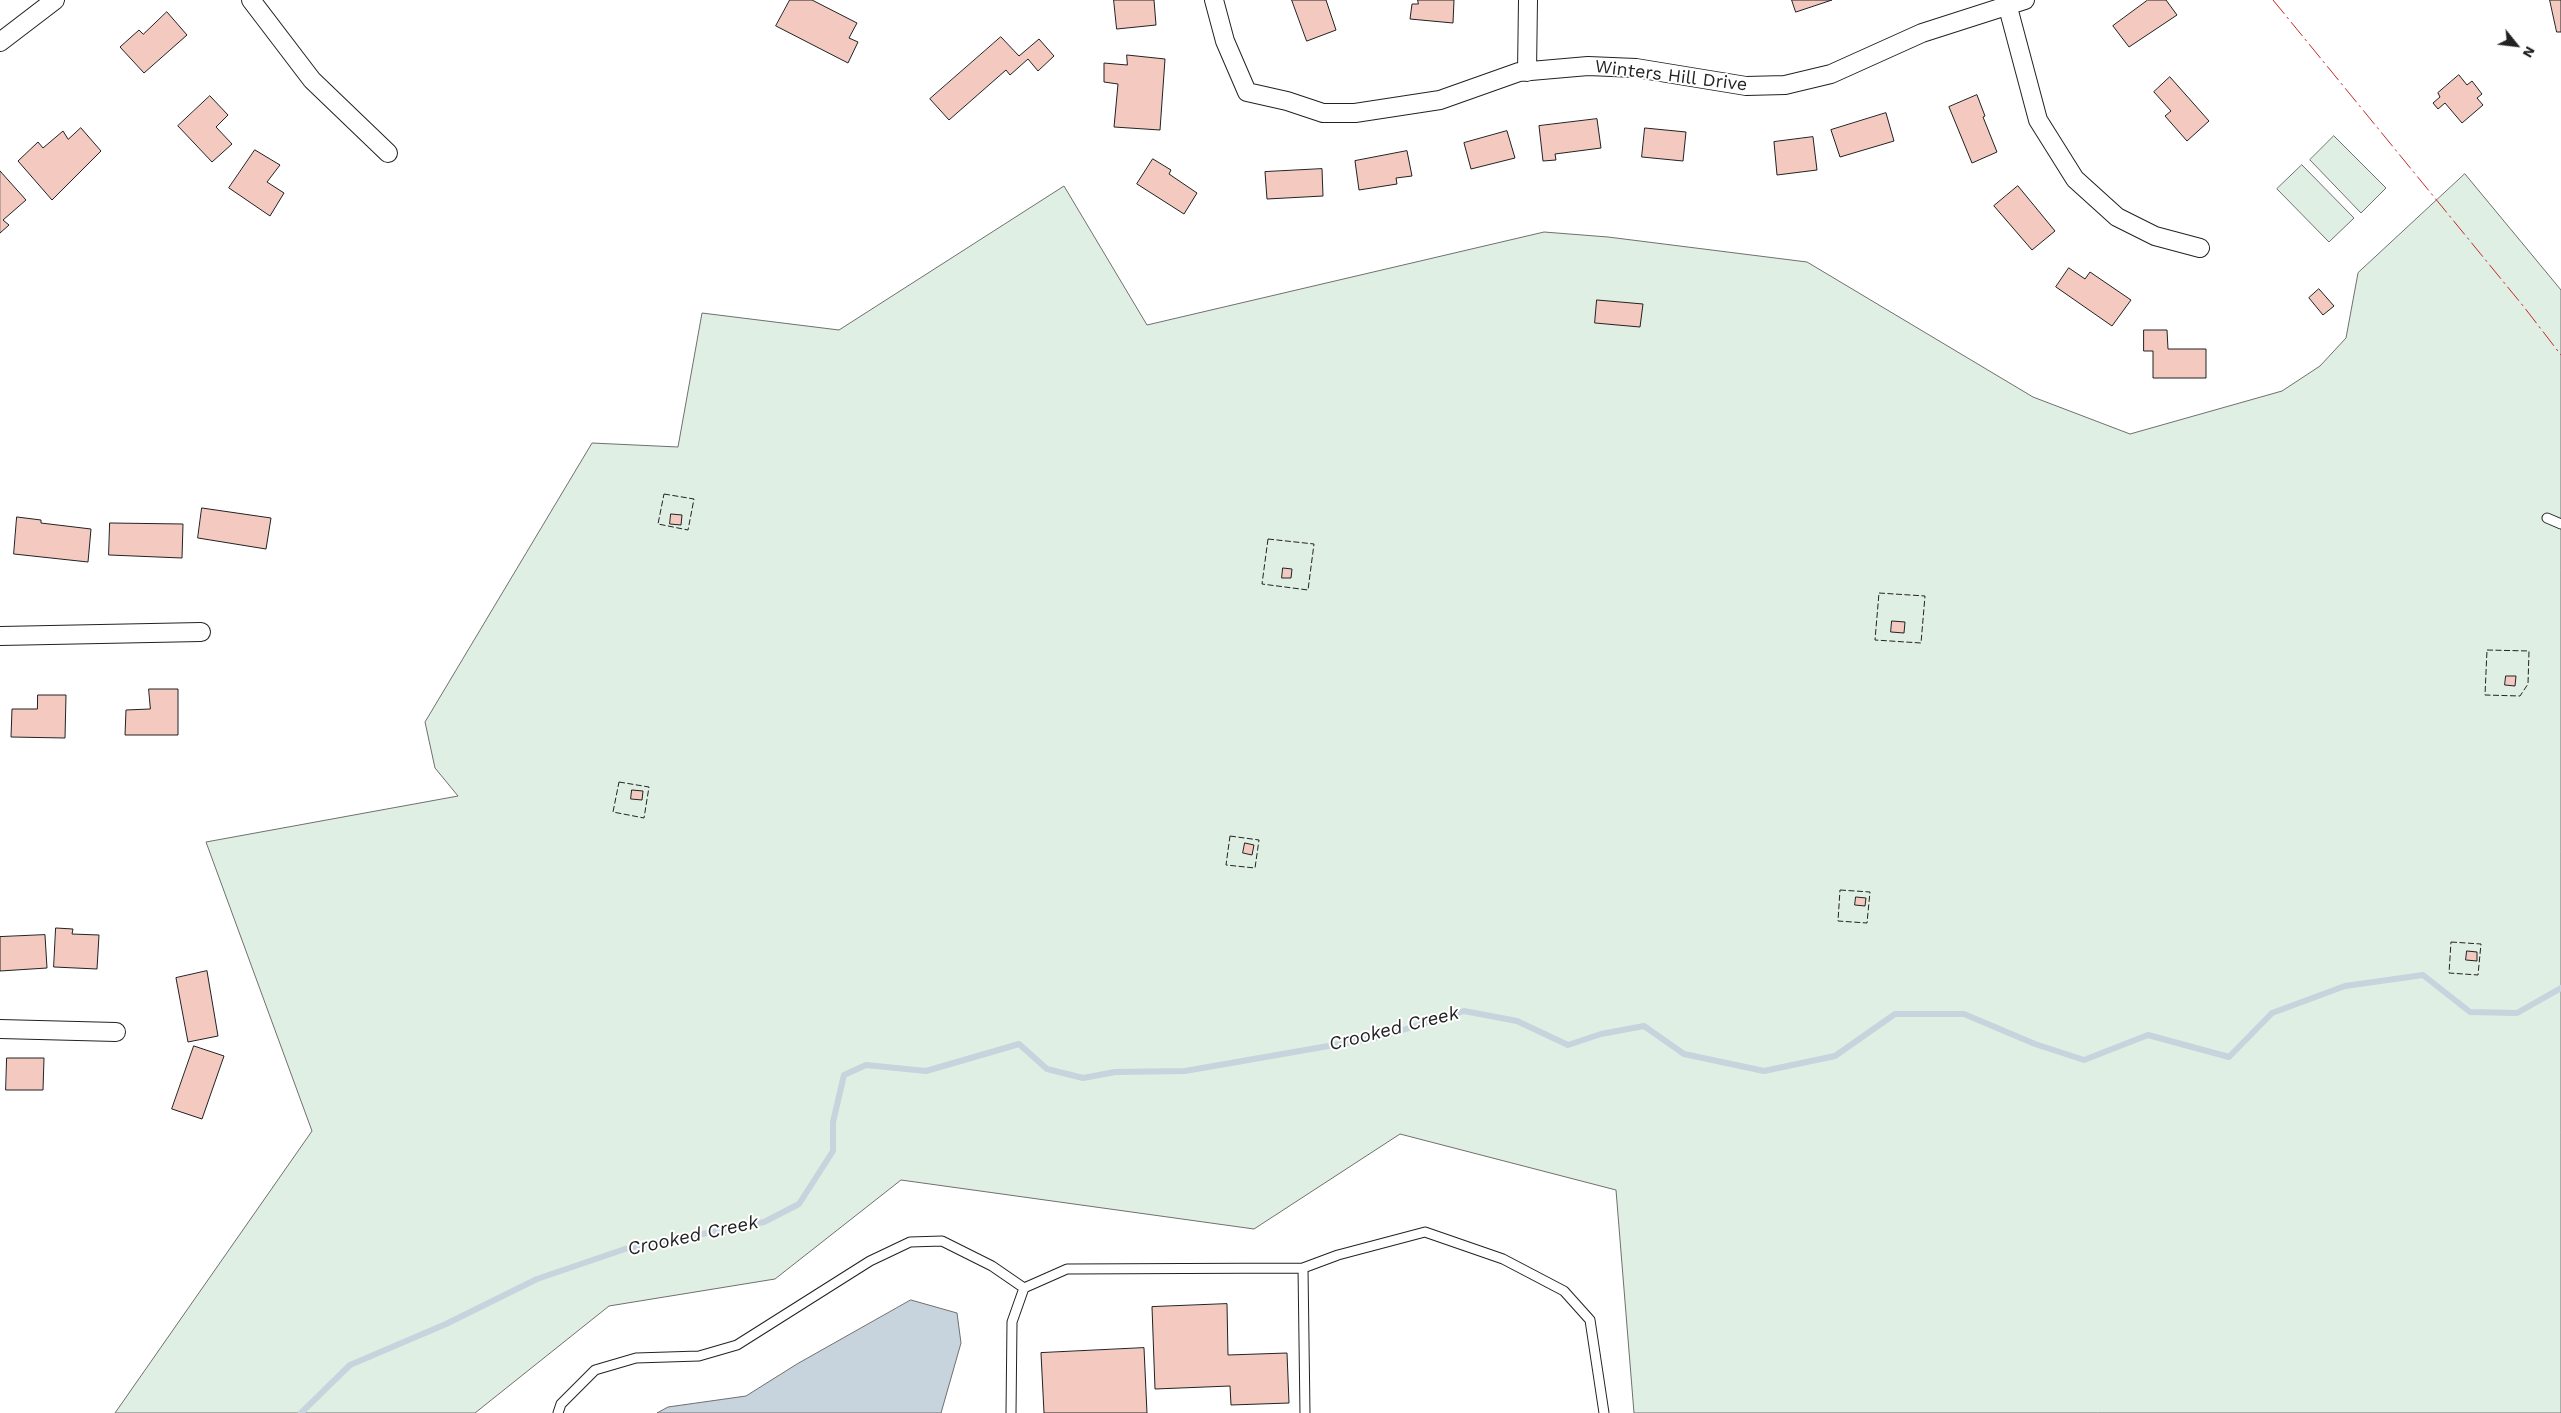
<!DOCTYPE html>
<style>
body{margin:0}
#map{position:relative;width:2561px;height:1413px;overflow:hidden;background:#fff;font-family:"Work Sans",sans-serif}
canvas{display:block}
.north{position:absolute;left:2491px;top:20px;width:50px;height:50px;-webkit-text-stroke:4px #fff;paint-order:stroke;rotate:119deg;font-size:14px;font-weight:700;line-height:20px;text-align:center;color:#222}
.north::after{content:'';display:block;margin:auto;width:18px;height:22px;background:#222;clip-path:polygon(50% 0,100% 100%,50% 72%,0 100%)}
</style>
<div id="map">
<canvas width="2561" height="1413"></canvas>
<div class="north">N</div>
</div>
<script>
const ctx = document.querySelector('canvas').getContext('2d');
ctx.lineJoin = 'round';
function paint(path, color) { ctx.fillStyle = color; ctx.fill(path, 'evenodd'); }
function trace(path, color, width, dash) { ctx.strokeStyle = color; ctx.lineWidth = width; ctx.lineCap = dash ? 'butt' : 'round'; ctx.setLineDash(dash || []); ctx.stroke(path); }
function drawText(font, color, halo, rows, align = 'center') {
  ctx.font = font + ' "Work Sans",sans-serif'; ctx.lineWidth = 4; ctx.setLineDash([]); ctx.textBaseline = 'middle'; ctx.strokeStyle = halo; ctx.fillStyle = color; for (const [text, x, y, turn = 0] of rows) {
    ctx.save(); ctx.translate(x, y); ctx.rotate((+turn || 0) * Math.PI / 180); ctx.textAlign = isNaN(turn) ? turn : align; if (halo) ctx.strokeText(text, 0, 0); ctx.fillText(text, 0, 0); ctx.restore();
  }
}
const green = new Path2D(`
 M 2334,136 L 2386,188 L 2361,213 L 2310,160 Z
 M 2302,165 L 2354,218 L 2329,242 L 2277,189 Z
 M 2465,174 L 2561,290 L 2561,1413 L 1634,1413 L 1616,1190 L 1400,1134 L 1254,1229 L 901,1180 L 775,1279 L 609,1306 L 475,1413 L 115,1413 L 312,1131 L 206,842 L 458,796 L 435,768 L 425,722 L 592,443 L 678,447 L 702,313 L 839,330 L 1064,186 L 1147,325 L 1544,232 L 1608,237 L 1807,262 L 2033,397 L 2130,434 L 2282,391 L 2320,366 L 2346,338 L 2358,273 Z`);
const water = new Path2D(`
 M 911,1300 L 957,1313 L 961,1343 L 941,1413 L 657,1413 L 668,1407 L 746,1396 L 797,1364 Z`);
const stream = new Path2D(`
 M 301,1413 L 350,1365 L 446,1324 L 537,1279 L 625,1249 L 764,1222 L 799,1204 L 833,1151 L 833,1122 L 844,1075 L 866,1065 L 926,1071 L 1019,1044 L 1047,1069 L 1083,1078 L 1115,1072 L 1185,1071 L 1380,1037 L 1464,1011 L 1517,1021 L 1568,1045 L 1601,1034 L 1644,1026 L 1684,1054 L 1764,1071 L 1835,1056 L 1895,1014 L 1964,1014 L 2035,1044 L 2084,1060 L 2148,1035 L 2229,1057 L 2272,1013 L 2345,986 L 2423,975 L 2470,1012 L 2517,1013 L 2561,988`);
const building = new Path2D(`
 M 790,0 L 812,0 L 857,23 L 849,38 L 858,42 L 848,63 L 776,26 Z
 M 1114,0 L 1154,0 L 1156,25 L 1117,29 Z
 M 1292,0 L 1326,0 L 1336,30 L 1307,41 Z
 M 1418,0 L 1454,0 L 1453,23 L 1410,19 L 1412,4 L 1418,4 Z
 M 1792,0 L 1832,0 L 1796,12 Z
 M 2148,0 L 2166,0 L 2177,15 L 2129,47 L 2113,26 Z
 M 2550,0 L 2561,0 L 2561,32 L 2557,32 Z
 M 167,12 L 187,35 L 144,73 L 120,47 L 139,30 L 143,34 Z
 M 1001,37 L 1019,56 L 1039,39 L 1054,56 L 1038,71 L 1028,59 L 1010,75 L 1006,70 L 949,120 L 930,99 Z
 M 1127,55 L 1165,59 L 1160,130 L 1114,127 L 1118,84 L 1104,82 L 1104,63 L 1127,65 Z
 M 2459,75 L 2467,85 L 2472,81 L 2482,94 L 2477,98 L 2483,105 L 2462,123 L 2445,103 L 2438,109 L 2433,103 L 2440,97 L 2438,93 Z
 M 2170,77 L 2209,121 L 2187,141 L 2165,116 L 2171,111 L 2154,92 Z
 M 1977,95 L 1985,116 L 1983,117 L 1997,152 L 1972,163 L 1949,107 Z
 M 210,96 L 228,115 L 216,127 L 232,144 L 212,162 L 178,126 Z
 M 1886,113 L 1894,141 L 1840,157 L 1831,130 Z
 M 1597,119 L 1601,148 L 1555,154 L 1556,160 L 1543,161 L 1539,126 Z
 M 81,128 L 101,151 L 52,200 L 18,161 L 38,142 L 43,148 L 63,131 L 68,139 Z
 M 1645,128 L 1686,132 L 1683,161 L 1642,157 Z
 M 1507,131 L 1515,158 L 1471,169 L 1464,143 Z
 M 1813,137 L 1817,170 L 1777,175 L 1774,142 Z
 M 255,150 L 280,165 L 267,182 L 284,193 L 270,216 L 229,188 Z
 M 1407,151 L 1412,176 L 1396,178 L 1397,184 L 1359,190 L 1355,161 Z
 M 1153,159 L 1171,170 L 1169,174 L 1197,193 L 1184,214 L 1137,184 Z
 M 1322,169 L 1323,196 L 1267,199 L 1265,172 Z
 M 0,171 L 26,200 L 3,220 L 9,225 L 0,233 Z
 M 2018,186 L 2055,231 L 2032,250 L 1994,206 Z
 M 2069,268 L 2085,279 L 2090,272 L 2131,300 L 2112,326 L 2056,287 Z
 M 2319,289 L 2334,306 L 2323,315 L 2309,298 Z
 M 1597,300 L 1643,304 L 1640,327 L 1595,323 Z
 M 2144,330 L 2167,330 L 2168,349 L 2206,349 L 2206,378 L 2153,378 L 2153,351 L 2144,351 Z
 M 202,508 L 271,518 L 266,549 L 198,538 Z
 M 671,514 L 682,515 L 681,525 L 670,524 Z
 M 17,517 L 41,520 L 41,523 L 91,529 L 88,562 L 14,554 Z
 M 110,523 L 183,524 L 182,558 L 109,555 Z
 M 1283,568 L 1292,569 L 1291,578 L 1282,578 Z
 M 1892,621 L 1905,622 L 1904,633 L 1891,632 Z
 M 2506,676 L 2516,676 L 2515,686 L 2505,685 Z
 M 149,689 L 178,689 L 178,735 L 125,735 L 126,710 L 150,709 Z
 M 38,695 L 66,695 L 65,738 L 11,737 L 12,709 L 37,709 Z
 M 632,790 L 643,791 L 642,800 L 631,799 Z
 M 1245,843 L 1254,845 L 1252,855 L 1243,853 Z
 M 1856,897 L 1866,898 L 1865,906 L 1855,905 Z
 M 56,928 L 73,929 L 72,934 L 99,935 L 97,969 L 54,967 Z
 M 45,935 L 47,968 L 0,971 L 0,937 Z
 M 2467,951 L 2477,952 L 2477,961 L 2466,960 Z
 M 207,971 L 218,1036 L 188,1042 L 176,978 Z
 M 194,1046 L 224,1056 L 202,1119 L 172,1109 Z
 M 7,1058 L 44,1058 L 43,1090 L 6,1090 Z
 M 1227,1304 L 1228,1355 L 1287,1353 L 1289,1403 L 1231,1405 L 1230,1386 L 1155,1389 L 1152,1307 Z
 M 1144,1348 L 1147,1413 L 1044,1413 L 1041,1353 Z`);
const lane = new Path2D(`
 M 2547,518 L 2561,524
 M 1303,1268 L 1305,1413
 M 558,1413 L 561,1404 L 595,1370 L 636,1358 L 699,1356 L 737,1345 L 870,1261 L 910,1242 L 942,1241 L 992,1266 L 1024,1288
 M 1011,1413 L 1012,1322 L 1024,1288 L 1067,1269 L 1303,1268 L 1338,1255 L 1425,1232 L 1503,1259 L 1564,1291 L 1590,1320 L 1604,1413`);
const street = new Path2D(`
 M 251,0 L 312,80 L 388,153
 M 1214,0 L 1225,41 L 1247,92 L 1287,101 L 1323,113 L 1355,113 L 1440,100 L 1519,72 L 1588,66 L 1636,68 L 1746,86 L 1785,85 L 1831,74 L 1922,33 L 2025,0
 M 2006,0 L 2038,120 L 2075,179 L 2117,217 L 2155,236 L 2200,248
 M 0,42 L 55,0
 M 1527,72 L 1528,0
 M 0,636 L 201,632
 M 0,1029 L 116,1032`);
const fence = new Path2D(`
 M 664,494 L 694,499 L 688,530 L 658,524 Z
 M 1268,539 L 1314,544 L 1308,590 L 1262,584 Z
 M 1879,593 L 1925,596 L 1921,643 L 1875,640 Z
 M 2487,650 L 2529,651 L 2528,684 L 2520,696 L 2485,695 Z
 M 619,782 L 649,787 L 644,818 L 613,812 Z
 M 1230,836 L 1259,840 L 1255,868 L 1226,865 Z
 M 1840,890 L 1870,892 L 1867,923 L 1838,921 Z
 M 2451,942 L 2481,944 L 2478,975 L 2449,973 Z`);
const power = new Path2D(`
 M 2273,0 L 2524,307 L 2561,355`);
const streetNames = [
 ["Winters Hill Drive",1671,76,7]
];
const waterNames = [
 ["Crooked Creek",1394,1029,-14],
 ["Crooked Creek",693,1236,-12]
];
paint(green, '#e0efe3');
trace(green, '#6f6f6f', 1);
paint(water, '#c7d3dd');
trace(water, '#6f6f6f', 1);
trace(stream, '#c7d3dd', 6);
paint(building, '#f3c9c0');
trace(building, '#222', 1);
trace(lane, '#222', 11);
trace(street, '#222', 20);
trace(lane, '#fff', 9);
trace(street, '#fff', 18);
trace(fence, '#222', 1, [6, 2.5]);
trace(power, '#c62828', 1, [18, 4, 2.5, 4]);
drawText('18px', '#222', '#fff', streetNames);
drawText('italic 19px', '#222', '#fff', waterNames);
</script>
